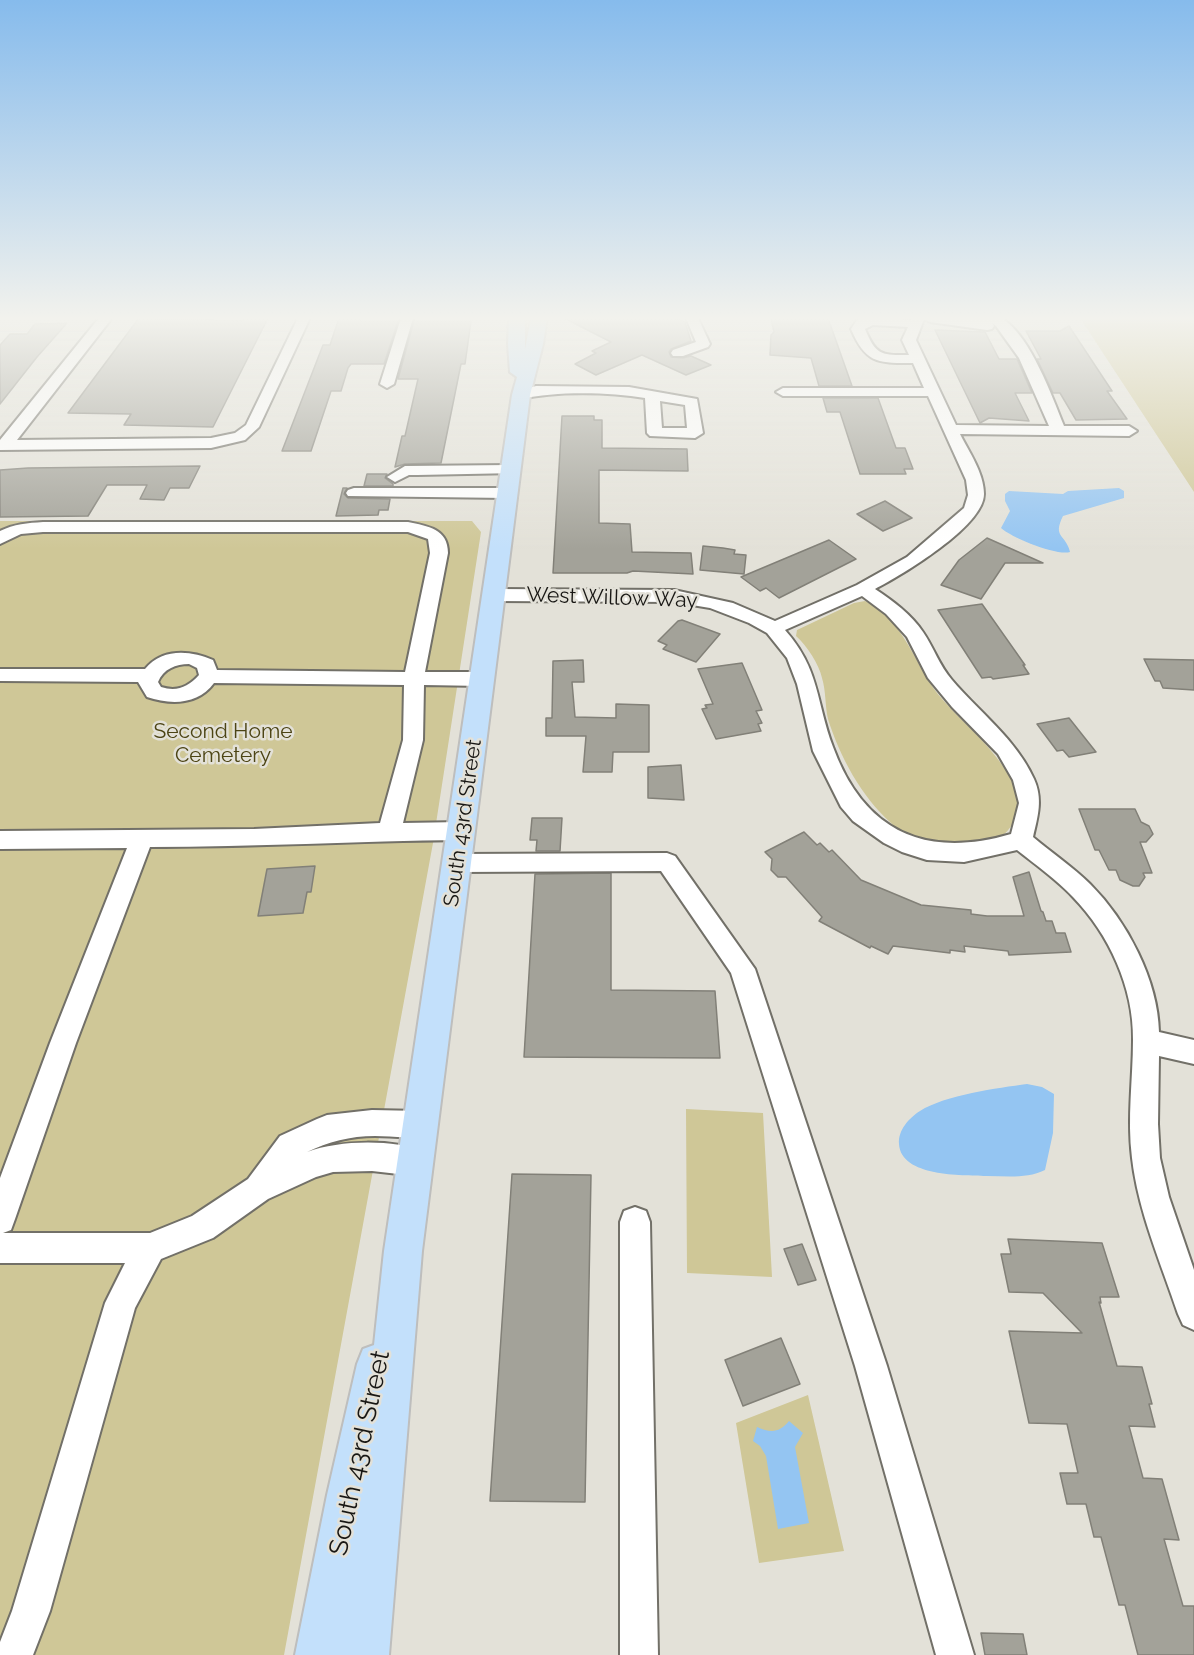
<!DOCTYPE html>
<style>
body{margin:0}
canvas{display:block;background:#e3e1d8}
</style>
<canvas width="1194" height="1655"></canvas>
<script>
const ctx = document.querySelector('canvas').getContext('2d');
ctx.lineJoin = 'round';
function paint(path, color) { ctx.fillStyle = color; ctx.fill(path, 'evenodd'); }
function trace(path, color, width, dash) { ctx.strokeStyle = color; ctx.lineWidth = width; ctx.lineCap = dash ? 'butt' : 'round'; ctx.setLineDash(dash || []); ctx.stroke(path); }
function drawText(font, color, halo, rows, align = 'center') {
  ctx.font = font + ' Raleway,sans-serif'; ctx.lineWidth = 5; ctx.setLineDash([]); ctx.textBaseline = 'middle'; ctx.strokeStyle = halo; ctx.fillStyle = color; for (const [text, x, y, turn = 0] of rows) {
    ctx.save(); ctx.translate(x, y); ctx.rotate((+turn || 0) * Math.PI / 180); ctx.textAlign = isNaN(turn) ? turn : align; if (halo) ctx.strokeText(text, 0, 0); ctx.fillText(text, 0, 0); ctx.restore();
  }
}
const green = new Path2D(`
 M 1080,318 L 1194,318 L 1194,492 Z
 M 0,521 L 472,521 L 481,532 L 433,843 L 284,1655 L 0,1655 Z
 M 865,601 C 906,620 915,669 943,700 C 967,727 994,748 1011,779 C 1029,813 1009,844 972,847 C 960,848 924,843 913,839 C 906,836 896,829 891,823 C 861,796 840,757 828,719 C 825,706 826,691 822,678 C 819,664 807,646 796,636 L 797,630 L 854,603 Z
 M 686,1109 L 763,1113 L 772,1277 L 687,1273 Z
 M 808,1395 L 844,1551 L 759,1563 L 736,1423 Z`);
const water = new Path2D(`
 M 1119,488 L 1124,491 L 1124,498 L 1063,516 C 1052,538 1066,534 1070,552 C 1057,556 1012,538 1001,528 L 1010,511 L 1005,501 L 1005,494 L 1009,491 L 1063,494 L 1068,491 Z
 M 1027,1084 L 1042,1087 L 1054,1094 L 1053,1133 L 1045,1170 C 1027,1179 1006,1176 986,1176 C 962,1175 901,1177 899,1144 C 898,1130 909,1118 920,1111 C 945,1095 998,1088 1027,1084 Z
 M 789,1421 L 803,1433 L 795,1447 L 809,1523 L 778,1529 L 766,1456 L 760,1446 L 753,1441 L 757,1427 C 771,1433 779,1433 789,1421 Z`);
const building = new Path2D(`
 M 139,318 L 243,321 L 245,318 L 268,318 L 213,427 L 124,425 L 131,414 L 68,413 Z
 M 339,318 L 361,318 L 360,321 L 398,321 L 384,364 L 351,364 L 348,368 L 341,391 L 331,391 L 311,451 L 282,451 L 323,345 L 330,345 Z
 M 564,318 L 676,318 L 685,322 L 691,341 L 671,349 L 669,352 L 671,357 L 683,358 L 691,356 L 711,365 L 686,375 L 642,355 L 596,375 L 575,364 L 596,353 L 592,351 L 611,342 Z
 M 771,318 L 828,318 L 852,386 L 819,386 L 811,358 L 770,355 L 771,335 L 774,332 Z
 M 414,321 L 471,321 L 465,364 L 461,364 L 441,463 L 405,464 L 395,467 L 402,436 L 405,436 L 418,379 L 398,379 Z
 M 67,323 L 37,357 L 0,404 L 0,345 L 10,334 L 27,334 L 35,324 Z
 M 1069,326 L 1112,391 L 1107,391 L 1127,419 L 1076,420 L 1060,393 L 1053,393 L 1037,359 L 1041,359 L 1026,331 L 1060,331 Z
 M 935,330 L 985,332 L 999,359 L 1017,359 L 1032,393 L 1015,393 L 1029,421 L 989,418 L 980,423 Z
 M 823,398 L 878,398 L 896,448 L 905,448 L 913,469 L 904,469 L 906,474 L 860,474 L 840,412 L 827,412 Z
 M 562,416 L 594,416 L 594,420 L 602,420 L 602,448 L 687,449 L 688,471 L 599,470 L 599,523 L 630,524 L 632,552 L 691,553 L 693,574 L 633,571 L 627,573 L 553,573 Z
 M 200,466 L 189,488 L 170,488 L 164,500 L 140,499 L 147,485 L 107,485 L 88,516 L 0,517 L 0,470 L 28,468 Z
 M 367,474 L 387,474 L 385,478 L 393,484 L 393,486 L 364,486 Z
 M 343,488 L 347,488 L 344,494 L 348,498 L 390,499 L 388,510 L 379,510 L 378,515 L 336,516 Z
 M 885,501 L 912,518 L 883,531 L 857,514 Z
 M 987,538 L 1043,563 L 1005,563 L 981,599 L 941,585 L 959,560 Z
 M 829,540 L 856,559 L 779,598 L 766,588 L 760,591 L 741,577 Z
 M 703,546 L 723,548 L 735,550 L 734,554 L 746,555 L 744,574 L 700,570 Z
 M 982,604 L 1025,665 L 1023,665 L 1029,674 L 993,679 L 991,677 L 982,678 L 938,610 Z
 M 682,620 L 720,634 L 696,662 L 663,649 L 667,645 L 658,641 L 678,621 Z
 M 1144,659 L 1194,660 L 1194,690 L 1163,688 L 1160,681 L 1155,681 Z
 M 583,660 L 584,682 L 572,682 L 575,717 L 616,718 L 616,704 L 649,705 L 649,752 L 613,752 L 612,772 L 583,772 L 586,736 L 546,736 L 546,718 L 552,718 L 553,661 Z
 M 742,663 L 762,710 L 756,711 L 762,723 L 758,724 L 761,731 L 716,739 L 702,709 L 707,708 L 705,705 L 713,704 L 698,669 Z
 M 1069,718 L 1096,752 L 1069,757 L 1063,750 L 1057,751 L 1037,724 Z
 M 681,765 L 684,800 L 648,798 L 648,767 Z
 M 1079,809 L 1135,809 L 1141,822 L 1149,826 L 1153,834 L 1146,842 L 1140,842 L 1152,873 L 1143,873 L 1145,877 L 1139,886 L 1133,886 L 1120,880 L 1116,870 L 1109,870 L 1099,850 L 1095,850 Z
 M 532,818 L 562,818 L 560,851 L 536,851 L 537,840 L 530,840 Z
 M 804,832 L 817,845 L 820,843 L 829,852 L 832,850 L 861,880 L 921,905 L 971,910 L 971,914 L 987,916 L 1024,916 L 1013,877 L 1029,872 L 1041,911 L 1043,912 L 1046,921 L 1052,921 L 1056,933 L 1065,933 L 1071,952 L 1009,955 L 1008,951 L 964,946 L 965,952 L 950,950 L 950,953 L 893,946 L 888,954 L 871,946 L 870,948 L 819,921 L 822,917 L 786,877 L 778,877 L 771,870 L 772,859 L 765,852 Z
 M 315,866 L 311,892 L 307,892 L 303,913 L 258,916 L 267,869 Z
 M 611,873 L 611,990 L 715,991 L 720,1058 L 524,1057 L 535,874 Z
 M 512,1174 L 591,1175 L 585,1502 L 490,1501 Z
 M 1008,1239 L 1102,1243 L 1119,1297 L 1100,1297 L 1101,1303 L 1099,1302 L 1117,1366 L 1142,1367 L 1152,1404 L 1149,1404 L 1155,1427 L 1129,1426 L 1143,1478 L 1162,1479 L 1179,1540 L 1164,1539 L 1183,1606 L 1194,1606 L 1194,1655 L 1138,1655 L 1125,1605 L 1119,1605 L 1101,1537 L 1094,1537 L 1086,1504 L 1067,1504 L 1060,1473 L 1078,1473 L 1067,1424 L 1029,1423 L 1009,1331 L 1082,1333 L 1043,1293 L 1009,1292 L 1001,1254 L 1011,1254 Z
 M 802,1244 L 816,1280 L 798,1285 L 784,1249 Z
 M 781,1338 L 800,1384 L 743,1406 L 725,1360 Z
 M 981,1633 L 1023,1634 L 1027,1655 L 985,1655 Z`);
const minor = new Path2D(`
 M 99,318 L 112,318 L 17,440 L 211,438 L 235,433 L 246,425 L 298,318 L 310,318 L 259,427 L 245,440 L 211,448 L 0,450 L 0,440 Z
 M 401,318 L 413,318 L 394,384 L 387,388 L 380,384 Z
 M 686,318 L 698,318 L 710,344 L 708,347 L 683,356 L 673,356 L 671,353 L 673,350 L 696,342 Z
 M 869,318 L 911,320 L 912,318 L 1003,319 C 1031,338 1051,394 1064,426 L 1129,426 L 1137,431 L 1129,436 L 960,434 C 969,452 984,473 984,494 C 984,526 902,575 875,589 C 893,601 911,614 923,632 C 934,648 939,665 952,680 C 979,712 1016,739 1034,779 C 1043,799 1038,816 1033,837 C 1052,853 1073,867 1090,884 C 1127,921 1158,980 1159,1032 L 1194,1040 L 1194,1064 L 1159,1056 L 1158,1124 L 1160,1158 L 1169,1197 L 1194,1270 L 1194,1330 L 1183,1325 L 1178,1314 C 1161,1263 1138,1211 1132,1158 C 1127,1118 1133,1079 1133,1040 C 1134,988 1109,934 1073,897 C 1056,879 1036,865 1017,850 L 964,862 L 927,860 L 902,852 L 884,843 L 853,821 L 841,807 L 813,751 L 797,684 L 787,658 L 767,633 L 749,623 L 710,608 L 674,602 L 494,601 L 488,599 L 485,595 L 488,591 L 494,589 L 674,590 L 733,603 L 775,621 L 857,585 L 907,557 L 964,508 L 968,495 L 966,480 L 928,396 L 783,396 L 776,392 L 783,388 L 924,388 L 913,363 C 878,363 866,364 851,329 L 857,320 ZM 924,319 L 930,322 L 987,330 L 992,329 L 994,326 L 992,323 L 996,326 L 1019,358 L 1049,426 L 956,425 L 916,340 ZM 873,325 L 908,327 L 902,340 L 909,355 C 882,355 876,356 865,329 ZM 862,596 L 886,614 L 907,637 L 928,678 L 952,707 L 998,754 L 1013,780 L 1019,803 L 1011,834 C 926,859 864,832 833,747 C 816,702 820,669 785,630 Z
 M 536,386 L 629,387 L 697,399 L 703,433 L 695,438 L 650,436 L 647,433 L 645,398 C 610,392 555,391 521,399 L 514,395 L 516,392 ZM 660,401 L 685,405 L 687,428 L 662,428 Z
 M 511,465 L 519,470 L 517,473 L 417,475 L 409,475 L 395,482 L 387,477 L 405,466 Z
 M 354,488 L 508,488 L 516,493 L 508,498 L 348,496 L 346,493 L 348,490 Z
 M 43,522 L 408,522 C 428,526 448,529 448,553 L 425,672 L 483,672 L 490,674 L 493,679 L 490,684 L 483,686 L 424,685 L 423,740 L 403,823 L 462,822 L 470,825 L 473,831 L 470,837 L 462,840 C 358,841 254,847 150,847 L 76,1043 L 15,1219 L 11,1230 L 3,1233 L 150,1233 L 192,1216 L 248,1179 L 280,1136 L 317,1119 L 327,1115 L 372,1110 L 421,1111 L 431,1115 L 435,1124 L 431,1133 C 413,1140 393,1136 375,1136 C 350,1136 328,1142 307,1152 C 340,1140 393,1139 426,1152 L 430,1162 L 426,1172 L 416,1176 L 372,1171 L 333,1172 L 316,1177 L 268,1199 L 213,1238 L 161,1259 L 135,1308 L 50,1611 L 33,1655 L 0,1655 L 0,1642 L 12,1611 L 105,1303 L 125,1263 L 0,1263 L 0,1178 L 50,1043 L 127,848 L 0,849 L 0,831 L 254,829 L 380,823 L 403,740 L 404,685 L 214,683 C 198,705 171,705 147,697 L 138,682 L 0,681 L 0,669 L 145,669 C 162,648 190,650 213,660 L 217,670 L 405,672 L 430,553 L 428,539 L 408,532 L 43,532 L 21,534 L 0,544 L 0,531 C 14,524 28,523 43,522 ZM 189,664 L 197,668 L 199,675 C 188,687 177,692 161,687 L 158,682 C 163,669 176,664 189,664 Z
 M 667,853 L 675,856 L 755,969 L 887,1366 L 974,1655 L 936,1655 L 855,1366 L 731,973 L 661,871 L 458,872 L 450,869 L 446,863 L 450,857 L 458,854 Z
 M 635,1207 L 646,1211 L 650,1222 L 658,1655 L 620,1655 L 620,1222 L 624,1211 Z`);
const major = new Path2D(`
 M 509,318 L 525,318 L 525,349 L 531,318 L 547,318 L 543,344 L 530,395 L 422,1251 L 389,1655 L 295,1655 L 327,1495 L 357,1364 L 363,1349 L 374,1345 L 384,1251 L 512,395 L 517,377 L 510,372 L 508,344 Z`);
const streetNames = [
 ["West Willow Way",612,598,2],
 ["South 43rd Street",463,823,-82]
];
const parkNames = [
 ["Second Home",223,732],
 ["Cemetery",223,756]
];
const nearStreetnames = [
 ["South 43rd Street",360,1453,-78]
];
paint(green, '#cfc797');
paint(water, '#94c5f2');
paint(building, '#a3a299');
trace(building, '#828078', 1.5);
trace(minor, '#727068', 4);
trace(major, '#bebebd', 4);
paint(minor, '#fff');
paint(major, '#c3e0fb');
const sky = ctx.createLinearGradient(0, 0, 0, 549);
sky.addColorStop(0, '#86bbec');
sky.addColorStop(0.58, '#f2f2ed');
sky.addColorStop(1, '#f2f2ed00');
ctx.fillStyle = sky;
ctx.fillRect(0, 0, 1194, 549);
drawText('21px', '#181714', '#e3e1d8', streetNames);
drawText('21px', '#4c4414', '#e3e1d8', parkNames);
drawText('26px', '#181714', '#e3e1d8', nearStreetnames);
</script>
